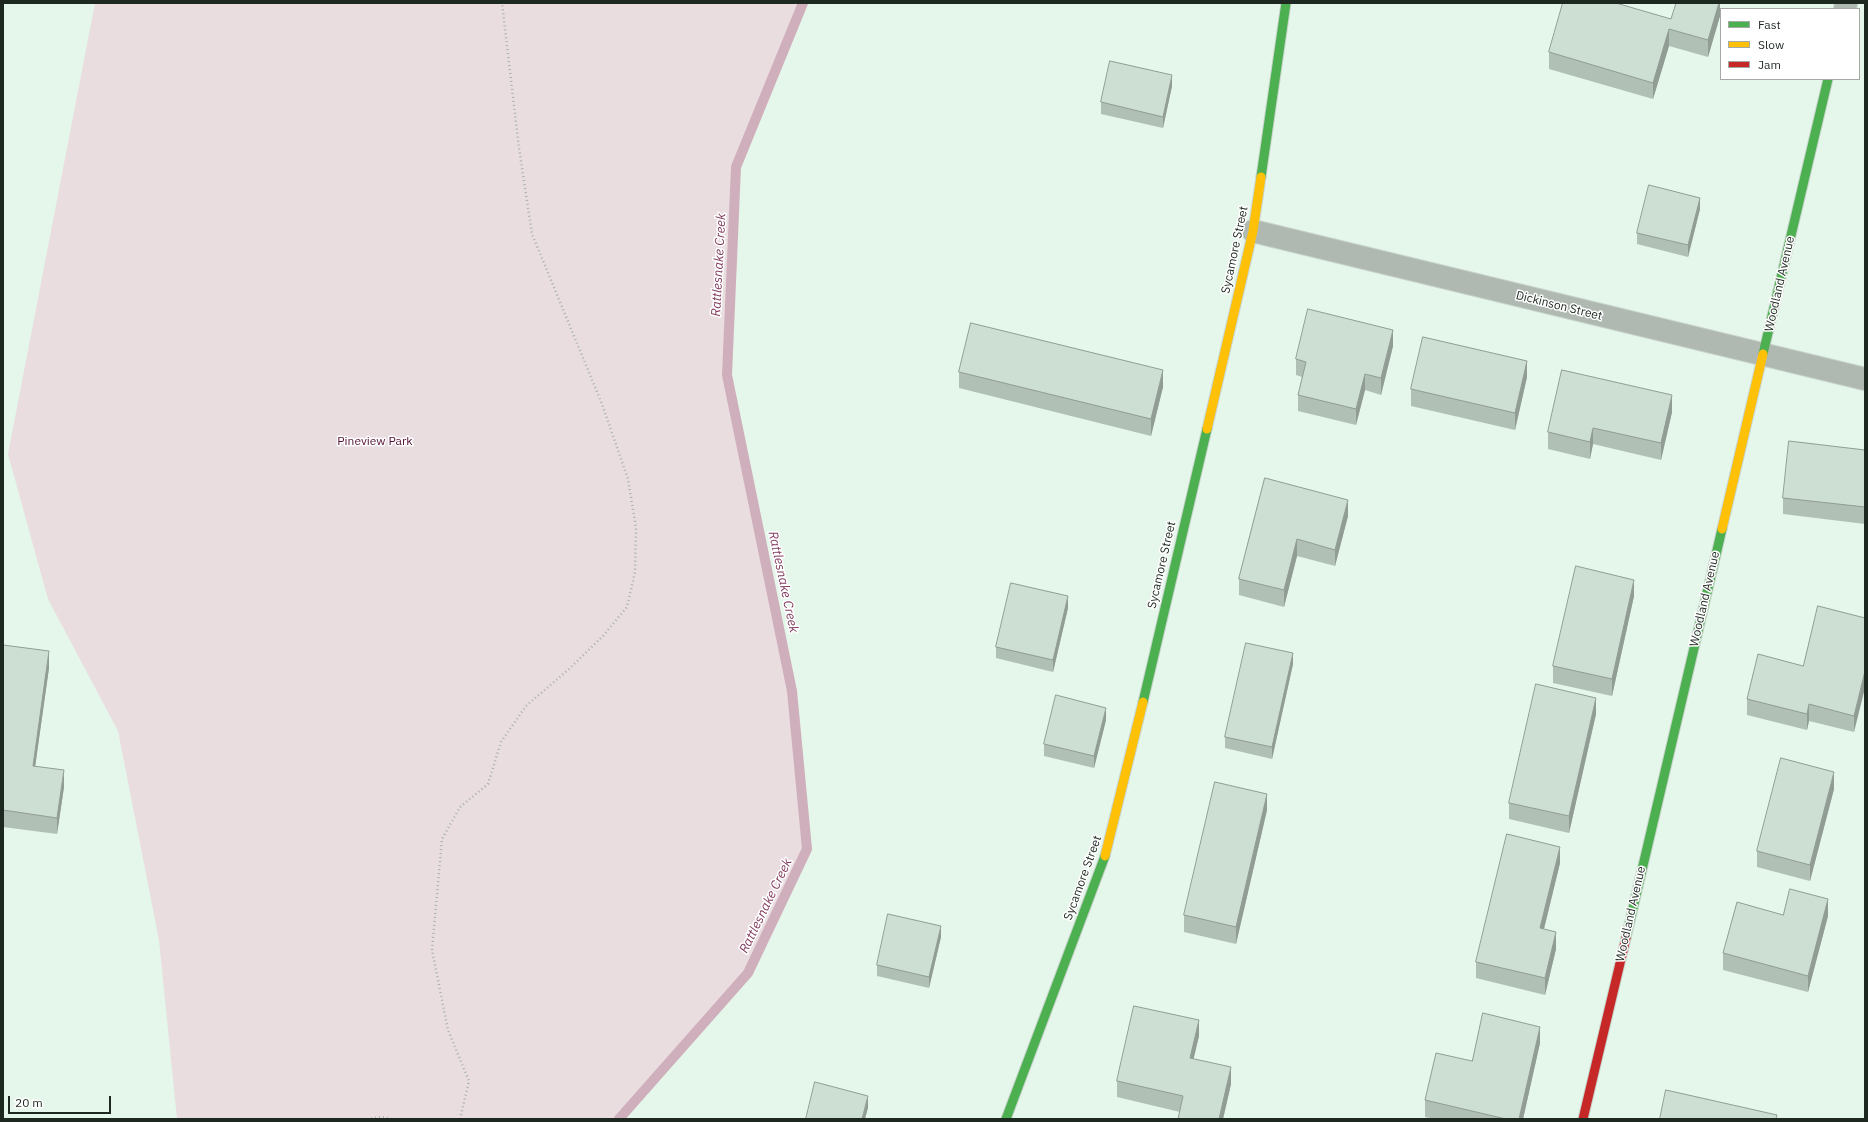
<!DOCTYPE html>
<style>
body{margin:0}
#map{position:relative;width:1868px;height:1122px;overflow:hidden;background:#e5f6ea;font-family:"IBM Plex Sans",sans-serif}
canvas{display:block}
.frame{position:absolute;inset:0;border:4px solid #1d2820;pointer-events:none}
.legend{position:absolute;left:1720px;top:8px;width:140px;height:72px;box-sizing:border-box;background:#fff;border:1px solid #a5a9a6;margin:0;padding:5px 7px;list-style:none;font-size:12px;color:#1d2820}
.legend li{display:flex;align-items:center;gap:8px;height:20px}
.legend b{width:20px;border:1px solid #a5a9a6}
.scale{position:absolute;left:8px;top:1096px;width:103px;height:18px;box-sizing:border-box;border:2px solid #1d2820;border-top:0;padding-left:5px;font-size:12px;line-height:14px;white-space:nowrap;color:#1d2820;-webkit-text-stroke:3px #fff;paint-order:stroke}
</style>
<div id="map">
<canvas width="1868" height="1122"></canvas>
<div class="frame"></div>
<ul class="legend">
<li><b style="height:5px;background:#4caf50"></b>Fast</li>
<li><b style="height:5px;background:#ffc107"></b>Slow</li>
<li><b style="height:5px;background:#c62828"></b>Jam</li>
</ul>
<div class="scale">20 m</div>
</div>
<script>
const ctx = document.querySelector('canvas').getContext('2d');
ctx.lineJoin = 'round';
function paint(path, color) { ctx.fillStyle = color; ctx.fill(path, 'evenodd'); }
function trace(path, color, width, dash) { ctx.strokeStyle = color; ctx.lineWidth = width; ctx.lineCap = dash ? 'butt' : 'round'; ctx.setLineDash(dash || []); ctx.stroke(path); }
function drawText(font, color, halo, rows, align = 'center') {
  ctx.font = font + ' "IBM Plex Sans",sans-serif'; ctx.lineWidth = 3; ctx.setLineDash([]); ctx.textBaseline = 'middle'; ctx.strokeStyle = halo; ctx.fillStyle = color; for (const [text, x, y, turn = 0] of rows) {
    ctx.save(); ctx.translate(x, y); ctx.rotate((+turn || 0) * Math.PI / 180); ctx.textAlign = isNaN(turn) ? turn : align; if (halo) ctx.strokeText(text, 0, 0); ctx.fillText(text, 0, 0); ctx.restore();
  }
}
const green = new Path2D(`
 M 95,3 L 803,3 L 736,167 L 727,375 L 792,691 L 807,849 L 748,973 L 619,1119 L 177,1119 L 159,940 L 118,731 L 48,599 L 8,454 Z`);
const stream = new Path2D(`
 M 619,1119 L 748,973 L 807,849 L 792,691 L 727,375 L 736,167 L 803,3`);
const path = new Path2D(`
 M 367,1119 L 382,1117 L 391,1119
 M 460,1119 L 469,1081 L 448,1030 L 432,950 L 442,839 L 460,807 L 488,784 L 501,742 L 526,706 L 569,669 L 603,636 L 627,607 L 635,572 L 636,528 L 628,479 L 602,404 L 532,234 L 519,148 L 502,3`);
const street = new Path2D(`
 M 1845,9 L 1846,3
 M 1253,231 L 1865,379`);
const fast = new Path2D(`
 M 1261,177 L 1286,3
 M 1763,354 L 1828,79
 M 1143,702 L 1207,429
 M 1626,938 L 1722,529
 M 1006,1119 L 1105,856`);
const slow = new Path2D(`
 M 1207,429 L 1253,231 L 1261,177
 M 1722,529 L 1763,354
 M 1105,856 L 1143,702`);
const jam = new Path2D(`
 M 1583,1119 L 1626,938`);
const wall = new Path2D(`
 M 1720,3 L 1720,16 L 1708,57 L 1669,46 L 1653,99 L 1549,69 L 1549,52 L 1671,19 Z
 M 1172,86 L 1163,128 L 1101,114 L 1101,102 Z
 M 1700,209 L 1688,257 L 1637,244 L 1637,233 Z
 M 1393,346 L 1381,395 L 1365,390 L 1356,425 L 1298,411 L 1298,395 L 1302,377 L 1296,375 L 1296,359 Z
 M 959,372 L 1163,387 L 1151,436 L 959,388 Z
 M 1527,377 L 1515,430 L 1411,406 L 1411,389 Z
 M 1672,412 L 1661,460 L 1593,444 L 1590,459 L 1548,449 L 1548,432 Z
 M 1865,450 L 1865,524 L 1783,514 L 1783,498 Z
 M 1265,478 L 1348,516 L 1335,566 L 1297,556 L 1284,607 L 1239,595 L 1239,579 Z
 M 1634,596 L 1612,696 L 1553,683 L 1553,666 Z
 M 1068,608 L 1053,672 L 996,658 L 996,647 Z
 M 1865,618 L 1854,732 L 1809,721 L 1807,730 L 1747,715 L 1747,699 L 1803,666 Z
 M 3,645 L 49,668 L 35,766 L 64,787 L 57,834 L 3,827 Z
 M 1293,664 L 1272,759 L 1225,748 L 1225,737 Z
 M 1596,714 L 1569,833 L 1509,819 L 1509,803 Z
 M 1106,720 L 1094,768 L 1044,756 L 1044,744 Z
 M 1834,789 L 1810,881 L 1757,867 L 1757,851 Z
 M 1267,810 L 1236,944 L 1184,932 L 1184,915 Z
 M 1560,863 L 1544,929 L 1556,949 L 1545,995 L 1476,978 L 1476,962 Z
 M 1783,915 L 1828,916 L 1808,992 L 1723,970 L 1723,953 Z
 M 941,937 L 929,988 L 877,976 L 877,965 Z
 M 1199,1036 L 1193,1059 L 1231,1084 L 1223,1119 L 1178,1119 L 1180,1112 L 1117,1097 L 1117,1081 Z
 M 1540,1043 L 1523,1119 L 1435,1119 L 1425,1117 L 1425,1100 L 1472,1061 Z`);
const shadedWall = new Path2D(`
 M 1719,3 L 1720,3 L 1720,16 L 1708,57 L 1708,40 Z
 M 1669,29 L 1669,46 L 1653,99 L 1653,83 Z
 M 1172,75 L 1172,86 L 1163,128 L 1163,117 Z
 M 1700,198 L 1700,209 L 1688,257 L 1688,245 Z
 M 1393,330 L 1393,346 L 1381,395 L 1381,378 Z
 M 1527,361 L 1527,377 L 1515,430 L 1515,413 Z
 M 1163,370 L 1163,387 L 1151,436 L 1151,419 Z
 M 1365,374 L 1365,390 L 1356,425 L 1356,409 Z
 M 1672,395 L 1672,412 L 1661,460 L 1661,443 Z
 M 1593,428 L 1593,444 L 1590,459 L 1590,442 Z
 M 1348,500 L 1348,516 L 1335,566 L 1335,550 Z
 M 1297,539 L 1297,556 L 1284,607 L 1284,590 Z
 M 1634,580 L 1634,596 L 1612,696 L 1612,679 Z
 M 1068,596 L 1068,608 L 1053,672 L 1053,660 Z
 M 49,651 L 49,668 L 33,782 L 33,766 Z
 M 1293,653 L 1293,664 L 1272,759 L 1272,747 Z
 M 1865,671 L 1865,688 L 1854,732 L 1854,716 Z
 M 1596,698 L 1596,714 L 1569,833 L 1569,816 Z
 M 1809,704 L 1809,721 L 1807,730 L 1807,714 Z
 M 1106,708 L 1106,720 L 1094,768 L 1094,756 Z
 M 64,770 L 64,787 L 57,834 L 57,818 Z
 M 1834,772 L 1834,789 L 1810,881 L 1810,865 Z
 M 1267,794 L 1267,810 L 1236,944 L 1236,927 Z
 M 1560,847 L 1560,863 L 1540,945 L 1540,928 Z
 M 1828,899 L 1828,916 L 1808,992 L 1808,976 Z
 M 941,926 L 941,937 L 929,988 L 929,977 Z
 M 1556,932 L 1556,949 L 1545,995 L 1545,978 Z
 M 1199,1020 L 1199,1036 L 1190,1074 L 1190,1058 Z
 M 1540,1027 L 1540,1043 L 1523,1119 L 1519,1119 Z
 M 1231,1067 L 1231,1084 L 1223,1119 L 1219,1119 Z
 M 868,1096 L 868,1108 L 865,1119 L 862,1119 Z`);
const building = new Path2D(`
 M 1563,3 L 1616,3 L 1671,19 L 1676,3 L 1719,3 L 1708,40 L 1669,29 L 1653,83 L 1549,52 Z
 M 1110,61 L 1172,75 L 1163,117 L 1101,102 Z
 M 1649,185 L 1700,198 L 1688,245 L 1637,233 Z
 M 1308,309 L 1393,330 L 1381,378 L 1365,374 L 1356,409 L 1298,395 L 1306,362 L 1296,359 Z
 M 971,323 L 1163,370 L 1151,419 L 959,372 Z
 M 1423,337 L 1527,361 L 1515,413 L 1411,389 Z
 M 1562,370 L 1672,395 L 1661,443 L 1593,428 L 1590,442 L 1548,432 Z
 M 1789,441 L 1865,450 L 1865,507 L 1783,498 Z
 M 1265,478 L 1348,500 L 1335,550 L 1297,539 L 1284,590 L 1239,579 Z
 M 1576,566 L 1634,580 L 1612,679 L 1553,666 Z
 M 1011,583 L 1068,596 L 1053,660 L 996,647 Z
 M 1818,606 L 1865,618 L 1865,671 L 1854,716 L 1809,704 L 1807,714 L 1747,699 L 1758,654 L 1803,666 Z
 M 1246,643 L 1293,653 L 1272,747 L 1225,737 Z
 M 3,645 L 49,651 L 33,766 L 64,770 L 57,818 L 3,810 Z
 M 1536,684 L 1596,698 L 1569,816 L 1509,803 Z
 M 1056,695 L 1106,708 L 1094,756 L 1044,744 Z
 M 1781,758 L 1834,772 L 1810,865 L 1757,851 Z
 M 1215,782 L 1267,794 L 1236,927 L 1184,915 Z
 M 1507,834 L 1560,847 L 1540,928 L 1556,932 L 1545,978 L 1476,962 Z
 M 1790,889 L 1828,899 L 1808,976 L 1723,953 L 1737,902 L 1783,915 Z
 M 888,914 L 941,926 L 929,977 L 877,965 Z
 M 1134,1006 L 1199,1020 L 1190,1058 L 1231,1067 L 1219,1119 L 1178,1119 L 1183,1096 L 1117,1081 Z
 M 1483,1013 L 1540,1027 L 1519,1119 L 1506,1119 L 1425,1100 L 1436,1053 L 1472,1061 Z
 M 815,1082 L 868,1096 L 862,1119 L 806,1119 Z
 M 1666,1090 L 1777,1115 L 1776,1119 L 1660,1119 Z`);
const streetNames = [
 ["Sycamore Street",1235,250,-78],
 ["Woodland Avenue",1780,284,-77],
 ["Dickinson Street",1559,306,14],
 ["Sycamore Street",1162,565,-77],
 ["Woodland Avenue",1705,599,-77],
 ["Sycamore Street",1083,878,-70],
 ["Woodland Avenue",1631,914,-77]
];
const parkNames = [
 ["Pineview Park",375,442]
];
const waterNames = [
 ["Rattlesnake Creek",719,265,-87],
 ["Rattlesnake Creek",783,582,78],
 ["Rattlesnake Creek",766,906,-64]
];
paint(green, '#e9dde0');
trace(stream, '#d0afbc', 10);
trace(street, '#c7d3cb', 24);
trace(fast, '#c7d3cb', 11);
trace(slow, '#c7d3cb', 11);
trace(jam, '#c7d3cb', 11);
trace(path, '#a8b2ab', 2.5, [1, 3]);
trace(street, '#afb9b2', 22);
trace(fast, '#4caf50', 9);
trace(slow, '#ffc107', 9);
trace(jam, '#c62828', 9);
paint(wall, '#b0c0b5');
paint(shadedWall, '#909c94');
paint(building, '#cddfd3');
trace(building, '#909c94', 1);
drawText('12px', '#1d2820', '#fff', streetNames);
drawText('12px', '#531035', '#fff', parkNames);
drawText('italic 13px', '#813b5d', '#fff', waterNames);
</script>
